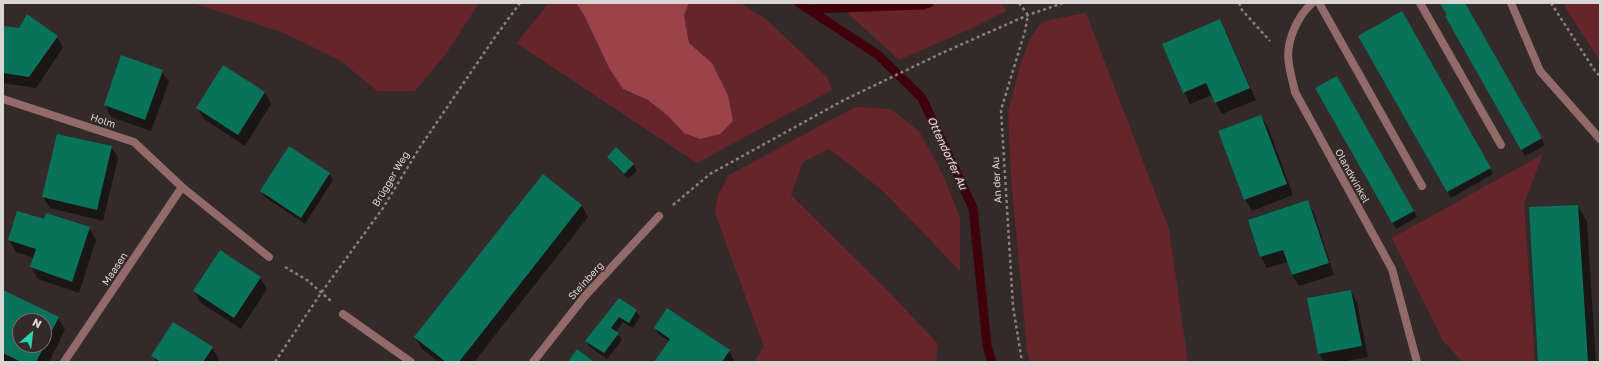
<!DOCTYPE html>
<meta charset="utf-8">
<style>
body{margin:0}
#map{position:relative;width:1603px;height:365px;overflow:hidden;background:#342a2a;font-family:"Golos Text",sans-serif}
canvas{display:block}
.frame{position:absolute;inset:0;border:4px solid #dbd4d4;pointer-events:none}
.north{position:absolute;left:12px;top:313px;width:40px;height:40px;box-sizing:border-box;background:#342a2a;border:1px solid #776e6e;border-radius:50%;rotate:28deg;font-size:11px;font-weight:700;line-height:16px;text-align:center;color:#dbd4d4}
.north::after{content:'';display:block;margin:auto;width:14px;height:18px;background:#28d5ad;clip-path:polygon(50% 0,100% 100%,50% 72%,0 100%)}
</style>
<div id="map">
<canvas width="1603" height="365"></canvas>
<div class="frame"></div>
<div class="north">N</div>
</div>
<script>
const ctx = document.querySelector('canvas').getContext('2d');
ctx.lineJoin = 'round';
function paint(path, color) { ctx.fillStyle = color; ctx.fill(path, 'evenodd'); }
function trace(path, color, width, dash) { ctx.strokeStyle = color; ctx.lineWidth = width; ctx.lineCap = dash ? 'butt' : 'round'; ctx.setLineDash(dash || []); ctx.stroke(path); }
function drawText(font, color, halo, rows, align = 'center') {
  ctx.font = font + ' "Golos Text",sans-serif'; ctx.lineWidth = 3; ctx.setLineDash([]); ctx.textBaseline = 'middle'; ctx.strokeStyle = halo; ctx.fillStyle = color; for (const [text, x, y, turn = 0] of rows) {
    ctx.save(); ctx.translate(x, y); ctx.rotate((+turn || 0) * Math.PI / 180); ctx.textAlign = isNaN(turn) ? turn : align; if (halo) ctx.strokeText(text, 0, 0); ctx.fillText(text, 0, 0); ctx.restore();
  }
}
const green = new Path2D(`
 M 193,3 L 479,3 L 446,54 L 415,91 L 377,91 L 341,61 L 284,33 Z
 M 549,3 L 576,3 L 585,17 L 609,68 L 623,89 L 648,100 L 668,116 L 684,133 L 728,95 L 712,63 L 689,43 L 684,15 L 689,3 L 740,3 L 766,19 L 827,77 L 832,90 L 697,163 L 516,43 Z
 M 831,3 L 1002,3 L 1006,11 L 968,30 L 899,60 L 841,7 Z
 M 1563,3 L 1600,3 L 1600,61 L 1565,7 Z
 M 1086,13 L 1169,229 L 1188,362 L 1030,362 L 1027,351 L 1011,177 L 1008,112 L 1020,65 L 1030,39 L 1040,24 L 1048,20 Z
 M 855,107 L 891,109 L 919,131 L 943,175 L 960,217 L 960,271 L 882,190 L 829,149 L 803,162 L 791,195 L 891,294 L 938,344 L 936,362 L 754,362 L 764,347 L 715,213 L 718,195 L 729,175 Z
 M 1543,154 L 1524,204 L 1535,362 L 1463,362 L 1443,341 L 1392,238 Z`);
const forest = new Path2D(`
 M 576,3 L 689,3 L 684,15 L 689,43 L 712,63 L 728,95 L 733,121 L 720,134 L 700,139 L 684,133 L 668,116 L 648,100 L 623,89 L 609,68 L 585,17 Z`);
const shadow = new Path2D(`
 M 1441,3 L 1464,3 L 1545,145 L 1525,156 L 1446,17 L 1449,15 Z
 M 1402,12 L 1493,174 L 1451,198 L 1359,36 Z
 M 1220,20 L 1226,32 L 1256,100 L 1222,114 L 1212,95 L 1190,104 L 1184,92 Z
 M 3,27 L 57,37 L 63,48 L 36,88 L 3,83 Z
 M 223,67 L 265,93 L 271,104 L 245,146 L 204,119 L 197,108 Z
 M 162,71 L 169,82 L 151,131 L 111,117 L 105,105 Z
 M 1337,77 L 1417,217 L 1396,229 L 1317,88 Z
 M 1261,116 L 1268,127 L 1293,195 L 1252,211 L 1245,199 Z
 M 111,147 L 118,158 L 103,221 L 50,208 L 43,197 Z
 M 608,157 L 633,165 L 637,171 L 628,179 L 612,163 Z
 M 329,174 L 333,180 L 305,224 L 265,197 L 261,191 Z
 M 543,175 L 582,206 L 588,217 L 474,362 L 439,362 L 422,349 L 415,337 Z
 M 1308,202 L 1314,213 L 1334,275 L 1299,286 L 1292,275 L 1288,262 L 1267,268 L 1261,257 Z
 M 1578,206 L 1587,222 L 1596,362 L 1539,362 Z
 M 45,221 L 89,228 L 96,240 L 79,293 L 38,279 L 31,267 L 34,258 L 16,252 L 9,240 Z
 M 260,278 L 267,289 L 241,329 L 201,303 L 194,291 Z
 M 3,291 L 58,318 L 65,330 L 49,362 L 6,362 L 3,360 ZM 20,321 L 44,321 L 44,345 L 20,345 Z
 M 1351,291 L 1357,302 L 1368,357 L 1342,362 L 1324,362 L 1319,354 Z
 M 619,300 L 636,311 L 640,317 L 633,328 L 623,322 L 616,332 L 622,340 L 607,359 L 590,347 L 586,341 Z
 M 655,328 L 729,351 L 735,362 L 655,362 L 669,341 L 658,334 Z
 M 212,348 L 219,359 L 217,362 L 156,362 L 153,356 Z`);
const stream = new Path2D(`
 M 799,3 L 878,55 L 922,98 L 973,208 L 987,346 L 992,362
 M 810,9 L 923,5 L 929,3`);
const building = new Path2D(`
 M 1440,3 L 1465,3 L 1542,138 L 1521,150 L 1445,16 L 1447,15 Z
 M 1402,11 L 1491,168 L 1447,192 L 1358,36 Z
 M 27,14 L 58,36 L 29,77 L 3,73 L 3,26 L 19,28 Z
 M 1220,19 L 1250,88 L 1215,103 L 1206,83 L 1183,93 L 1162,44 Z
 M 121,55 L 163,70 L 145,120 L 104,105 Z
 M 223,65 L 265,92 L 238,135 L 196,108 Z
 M 1337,76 L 1414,211 L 1392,223 L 1315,88 Z
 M 1261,115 L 1287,184 L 1244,200 L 1218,131 Z
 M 57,134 L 112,146 L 97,210 L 42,197 Z
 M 289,146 L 330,173 L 301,218 L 260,191 Z
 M 616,147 L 634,164 L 624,174 L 607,157 Z
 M 543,174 L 582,205 L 459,362 L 446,362 L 414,337 Z
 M 1308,200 L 1329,263 L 1292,275 L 1283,250 L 1260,257 L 1248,220 Z
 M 1578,205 L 1588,362 L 1538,362 L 1529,207 Z
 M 17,211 L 44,219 L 46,213 L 90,227 L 72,282 L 30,267 L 36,249 L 8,240 Z
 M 220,250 L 261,277 L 234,318 L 193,291 Z
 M 3,290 L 59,317 L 36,362 L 21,362 L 3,353 ZM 20,321 L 44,321 L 44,345 L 20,345 Z
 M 1351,290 L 1362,346 L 1318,354 L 1307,298 Z
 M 619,298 L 637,310 L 629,323 L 619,317 L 611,328 L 619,333 L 604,353 L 585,341 Z
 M 667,308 L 730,350 L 722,362 L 654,362 L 670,339 L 654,328 Z
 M 173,322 L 213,347 L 203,362 L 161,362 L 151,356 Z
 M 577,349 L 594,362 L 568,362 Z`);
const path = new Path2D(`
 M 1019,3 L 1028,15 L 1025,31 L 1001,110 L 1013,306 L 1022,362
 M 1239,3 L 1242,10 L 1270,41
 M 1551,3 L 1595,71 L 1600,76
 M 673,205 L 710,174 L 844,100 L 942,53 L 1028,15 L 1063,3
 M 285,267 L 307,280 L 331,301
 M 275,362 L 321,293 L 383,208 L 420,147 L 495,37 L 520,3`);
const service = new Path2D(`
 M 1319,3 L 1422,186
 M 1420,3 L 1501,145
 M 182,187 L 269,257`);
const minor = new Path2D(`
 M 1312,3 C 1297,17 1285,43 1289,64 C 1290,73 1293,82 1295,92 L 1392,269 L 1417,362
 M 1511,3 L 1540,71 L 1600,139
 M 3,99 L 134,142 L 182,187 L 64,362
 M 343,314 L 411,362
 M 533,362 L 585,296 L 659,216`);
const streetNames = [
 ["Holm",103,121,18],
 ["Olandwinkel",1352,176,61],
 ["Brügger Weg",391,179,-59],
 ["An der Au",997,180,-93],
 ["Maasen",115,269,-56],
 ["Steinberg",586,281,-48]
];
const waterNames = [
 ["Ottendorfer Au",947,153,65]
];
paint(green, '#65252a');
paint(forest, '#9a4348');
paint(shadow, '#0007');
trace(stream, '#3f000c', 9);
paint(building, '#09725b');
trace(path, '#898080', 2.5, [3, 3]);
trace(service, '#926a6a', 8);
trace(minor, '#926a6a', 8);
drawText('10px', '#dbd4d4', '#342a2a', streetNames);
drawText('italic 11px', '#f4dad9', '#342a2a', waterNames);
</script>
